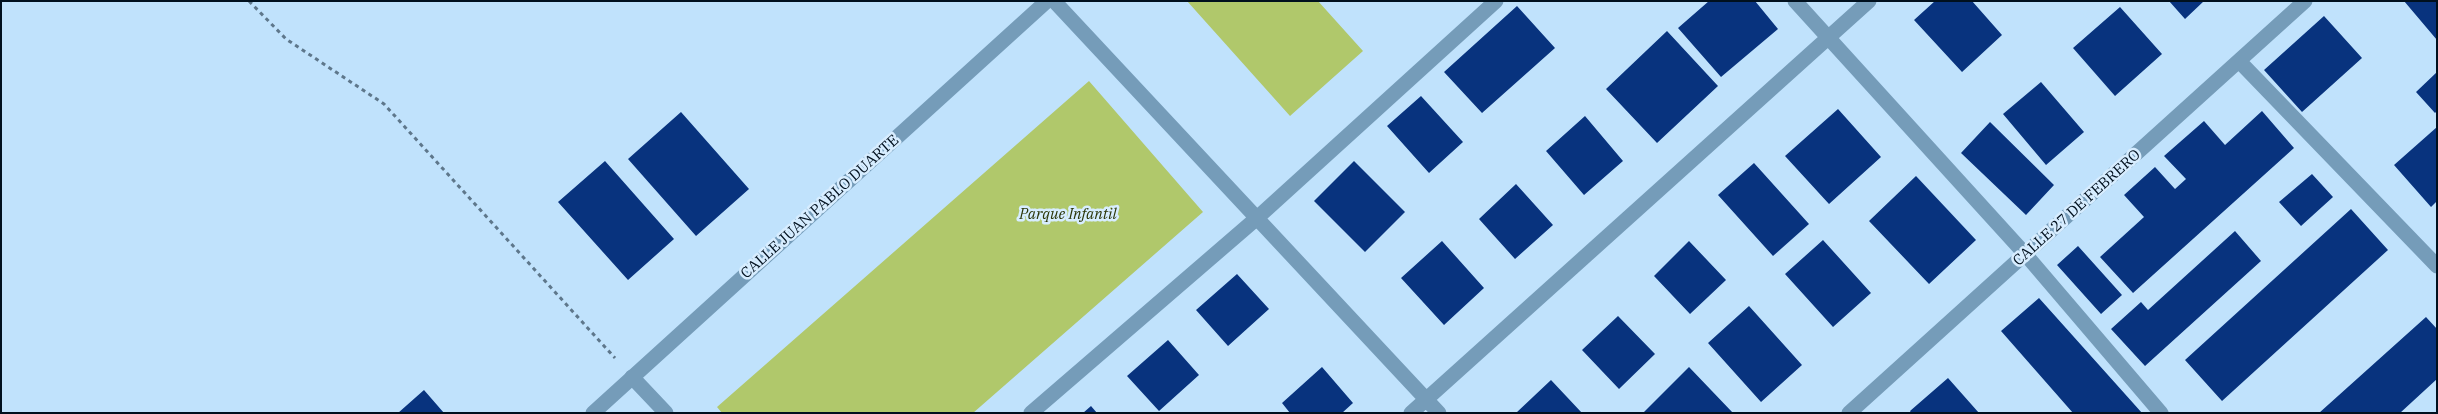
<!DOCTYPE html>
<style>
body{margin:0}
#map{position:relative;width:2438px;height:414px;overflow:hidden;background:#c0e2fc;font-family:"IBM Plex Serif",serif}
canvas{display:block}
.frame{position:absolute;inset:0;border:2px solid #00101e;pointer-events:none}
</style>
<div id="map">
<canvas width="2438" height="414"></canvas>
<div class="frame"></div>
</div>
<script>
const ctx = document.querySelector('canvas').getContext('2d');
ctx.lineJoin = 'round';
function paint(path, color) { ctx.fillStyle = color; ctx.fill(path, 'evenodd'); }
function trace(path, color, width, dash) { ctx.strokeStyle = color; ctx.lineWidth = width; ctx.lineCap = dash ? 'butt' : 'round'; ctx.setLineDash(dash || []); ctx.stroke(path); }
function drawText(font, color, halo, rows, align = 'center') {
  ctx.font = font + ' "IBM Plex Serif",serif'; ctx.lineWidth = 5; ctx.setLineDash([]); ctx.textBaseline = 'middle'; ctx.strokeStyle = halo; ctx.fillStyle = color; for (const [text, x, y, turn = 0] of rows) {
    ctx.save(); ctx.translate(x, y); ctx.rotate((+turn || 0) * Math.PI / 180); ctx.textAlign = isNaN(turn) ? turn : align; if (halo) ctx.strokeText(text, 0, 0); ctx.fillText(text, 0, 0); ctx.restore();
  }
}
const green = new Path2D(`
 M 1187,1 L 1318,1 L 1363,51 L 1290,116 Z
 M 1089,81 L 1203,212 L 973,413 L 722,413 L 717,407 Z`);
const building = new Path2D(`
 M 1709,1 L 1755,1 L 1778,29 L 1721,77 L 1678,28 Z
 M 1935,1 L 1972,1 L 2002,35 L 1962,72 L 1914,20 Z
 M 2169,1 L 2204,1 L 2185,19 Z
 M 2404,1 L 2437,1 L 2437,40 Z
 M 1517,6 L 1555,48 L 1482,113 L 1444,72 Z
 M 2120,7 L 2162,54 L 2115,96 L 2073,48 Z
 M 2324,16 L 2362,58 L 2302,112 L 2264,70 Z
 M 1667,31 L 1718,86 L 1657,143 L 1606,89 Z
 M 2437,72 L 2437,111 L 2435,113 L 2416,92 Z
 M 2041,82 L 2084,132 L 2046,165 L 2003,114 Z
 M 1421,96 L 1463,142 L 1429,173 L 1387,126 Z
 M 1838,109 L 1881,157 L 1829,204 L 1785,156 Z
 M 2262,111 L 2294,148 L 2133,293 L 2100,257 L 2144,217 L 2124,195 L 2155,167 L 2175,189 L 2186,179 L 2164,156 L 2204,121 L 2225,145 Z
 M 681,112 L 749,189 L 696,236 L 628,159 Z
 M 1585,116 L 1623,161 L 1584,195 L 1546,151 Z
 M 1990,122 L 2054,185 L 2026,215 L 1961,153 Z
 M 2437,127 L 2437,201 L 2431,207 L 2394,165 Z
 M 605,161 L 674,239 L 628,280 L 558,202 Z
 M 1354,161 L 1405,212 L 1365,252 L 1314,201 Z
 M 1754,163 L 1809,224 L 1773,256 L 1718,195 Z
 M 2312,174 L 2333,197 L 2301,226 L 2279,202 Z
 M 1916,176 L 1976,240 L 1929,284 L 1869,221 Z
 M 1516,184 L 1553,225 L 1515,259 L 1479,219 Z
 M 2351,209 L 2388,250 L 2222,401 L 2185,360 Z
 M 2235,231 L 2261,261 L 2145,366 L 2111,329 L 2141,302 L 2148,310 Z
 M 1823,240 L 1871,293 L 1833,327 L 1785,274 Z
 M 1442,241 L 1484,288 L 1444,325 L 1401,278 Z
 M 1689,241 L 1726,280 L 1690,314 L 1654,276 Z
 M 2078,246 L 2122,295 L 2101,314 L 2057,265 Z
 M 1237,274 L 1269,309 L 1228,346 L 1196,310 Z
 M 2039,298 L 2142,413 L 2073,413 L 2001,331 Z
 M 1749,306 L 1802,365 L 1761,402 L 1708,343 Z
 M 1618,316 L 1655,354 L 1619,389 L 1582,350 Z
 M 2426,317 L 2437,329 L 2437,379 L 2400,413 L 2319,413 Z
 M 1168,340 L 1199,375 L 1159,411 L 1127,376 Z
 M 1322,367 L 1353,403 L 1342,413 L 1290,413 L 1282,403 Z
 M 1689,367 L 1733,413 L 1643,413 Z
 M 1948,378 L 1979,413 L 1911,413 L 1910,411 Z
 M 1551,380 L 1582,413 L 1516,413 Z
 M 424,390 L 444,413 L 398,413 Z
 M 1091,406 L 1097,413 L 1083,413 Z`);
const path = new Path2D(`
 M 249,1 L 286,39 L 384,104 L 615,358`);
const minor = new Path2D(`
 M 1054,1 L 1439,413
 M 1795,1 L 2026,255 L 2161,413
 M 2239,61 L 2437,266
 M 632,377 L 666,413
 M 1031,413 L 1257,218 L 1496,1
 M 1411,413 L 1869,1
 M 1849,413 L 2305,1`);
const tertiary = new Path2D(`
 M 593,413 L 1047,1`);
const streetNames = [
 ["CALLE JUAN PABLO DUARTE",820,207,-42],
 ["CALLE 27 DE FEBRERO",2077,208,-42]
];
const parkNames = [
 ["Parque Infantil",1068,215]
];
paint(green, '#b0c86b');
paint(building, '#08337e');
trace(path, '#5e778b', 3, [4, 4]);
trace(minor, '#759cb9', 15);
trace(tertiary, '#759cb9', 15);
drawText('15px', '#00101e', '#d7edff', streetNames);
drawText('italic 15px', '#2b3508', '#d7edff', parkNames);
</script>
